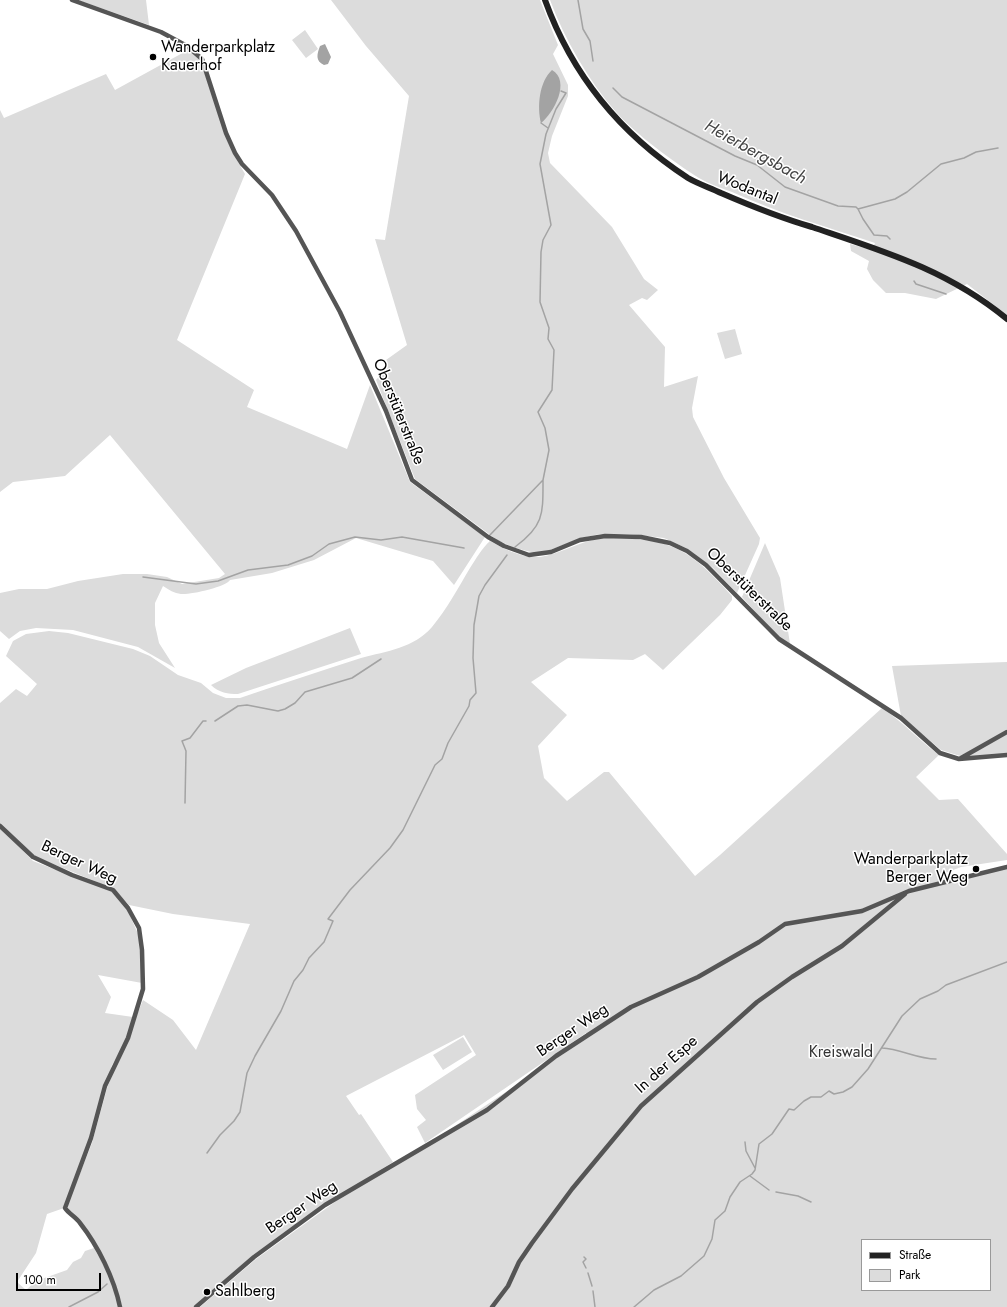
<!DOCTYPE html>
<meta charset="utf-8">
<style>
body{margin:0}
#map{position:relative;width:1007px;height:1307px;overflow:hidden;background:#fff;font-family:Jost,sans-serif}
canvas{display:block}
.legend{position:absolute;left:861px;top:1239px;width:130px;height:52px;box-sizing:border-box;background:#fff;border:1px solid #999;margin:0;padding:5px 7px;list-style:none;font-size:12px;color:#000}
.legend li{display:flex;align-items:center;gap:8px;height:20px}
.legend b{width:20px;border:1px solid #999}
.scale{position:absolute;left:16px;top:1273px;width:85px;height:18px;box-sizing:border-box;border:2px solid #000;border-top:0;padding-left:5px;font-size:12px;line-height:14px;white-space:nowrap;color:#000;-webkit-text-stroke:3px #fff;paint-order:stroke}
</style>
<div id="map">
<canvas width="1007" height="1307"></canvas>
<ul class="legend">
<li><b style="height:5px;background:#222"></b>Straße</li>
<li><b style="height:11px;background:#dcdcdc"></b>Park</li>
</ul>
<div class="scale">100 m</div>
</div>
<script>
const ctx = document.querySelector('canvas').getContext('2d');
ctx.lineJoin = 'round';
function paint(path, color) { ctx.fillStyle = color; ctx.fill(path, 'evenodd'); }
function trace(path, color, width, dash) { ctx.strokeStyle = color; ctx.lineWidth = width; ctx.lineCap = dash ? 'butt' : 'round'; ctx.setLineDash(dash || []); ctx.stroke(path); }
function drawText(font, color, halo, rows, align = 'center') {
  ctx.font = font + ' Jost,sans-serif'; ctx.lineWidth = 3; ctx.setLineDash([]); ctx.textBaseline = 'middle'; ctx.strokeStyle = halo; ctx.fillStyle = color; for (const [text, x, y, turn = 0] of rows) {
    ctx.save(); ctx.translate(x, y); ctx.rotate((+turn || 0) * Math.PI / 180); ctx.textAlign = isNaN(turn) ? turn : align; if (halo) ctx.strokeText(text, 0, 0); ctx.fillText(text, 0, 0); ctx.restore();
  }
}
const green = new Path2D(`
 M 78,0 L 146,0 L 149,25 Z
 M 331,0 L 540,0 L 558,45 L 553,54 L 568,85 L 568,96 L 552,136 L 548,153 L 550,163 L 612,227 L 644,279 L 658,290 L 647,300 L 642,298 L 629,305 L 665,347 L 664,387 L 698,376 L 692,408 L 693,417 L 724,478 L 760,538 L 759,544 L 737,593 L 713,568 L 686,548 L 664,538 L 630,534 L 600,534 L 581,538 L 550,550 L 535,553 L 515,548 L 497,540 L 415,479 L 376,380 L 383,372 L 386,360 L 407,345 L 375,239 L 385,240 L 409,96 L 366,46 Z
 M 550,0 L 1007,0 L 1007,315 L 967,284 L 936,299 L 905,293 L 886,293 L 873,280 L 867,269 L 869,261 L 851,251 L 850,244 L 872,250 L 875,243 C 827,227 778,213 732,192 C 721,188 709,184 699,178 C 675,163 634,133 616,112 C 588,80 565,40 550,0 Z
 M 305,30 L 318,49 L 306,58 L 292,40 Z
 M 188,50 L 200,59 L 227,140 L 234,155 L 245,174 L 177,340 L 254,390 L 247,407 L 347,449 L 370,385 L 410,482 L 485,537 L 454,585 L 433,561 L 356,538 L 314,560 L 272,573 L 230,580 C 226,587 190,595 181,594 C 174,593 169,590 163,586 L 155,603 L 155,625 L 159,643 L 175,668 L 138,647 L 73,630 L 36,628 L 20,631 L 9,639 L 0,631 L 0,593 L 19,589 L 47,589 L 78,581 L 123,574 L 147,574 L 167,577 L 182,584 L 219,578 L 225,574 L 110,435 L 65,476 L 13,482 L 0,492 L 0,110 L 4,118 L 106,74 L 115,90 Z
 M 735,329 L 742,354 L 725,359 L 717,333 Z
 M 603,538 C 670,538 687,546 732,596 L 732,600 L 720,615 L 663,670 L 645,654 L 633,660 L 568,658 L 531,682 L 567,715 L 538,746 L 544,778 L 567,801 L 604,772 L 609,772 L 695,876 L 720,855 L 882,708 C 903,722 919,740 939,755 L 916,777 L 939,800 L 958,799 L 1007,854 L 1007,860 L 961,867 L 943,874 L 948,881 L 1007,868 L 1007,1307 L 200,1307 L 256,1259 L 346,1194 L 425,1146 L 588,1037 L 586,1033 L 425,1143 L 417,1127 L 426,1120 L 417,1109 L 415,1095 L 476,1055 L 464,1035 L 346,1096 L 359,1115 L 361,1114 L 393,1162 L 311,1213 L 253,1255 L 193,1307 L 122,1307 C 114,1269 91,1241 69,1211 L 67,1206 L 92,1143 L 107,1088 L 143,1000 L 173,1020 L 196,1050 L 250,924 L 173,914 L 129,905 L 114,889 L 36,857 L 0,824 L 0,703 L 16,689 L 27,696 L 37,684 L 6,656 L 13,641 L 26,634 L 49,631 L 68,633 L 133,649 L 150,656 L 178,675 L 201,683 L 213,693 L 226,698 L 240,698 C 280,684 321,671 361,658 C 387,651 414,648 432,627 C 447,609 458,588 470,568 C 476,559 482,548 490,541 C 504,549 522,558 540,557 C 560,554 580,541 603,538 ZM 862,1240 L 990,1240 L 990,1290 L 862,1290 Z
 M 765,543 L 780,578 L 790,644 L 779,638 L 742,597 Z
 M 350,628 L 361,654 L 238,694 C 228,694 219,693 211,685 L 246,668 Z
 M 1007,662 L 1007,732 L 960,756 L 941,750 L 901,716 L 892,666 Z
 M 1007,734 L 1007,754 L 965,757 Z
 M 0,827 L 33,861 L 111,891 L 117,897 L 127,909 L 139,936 L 142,983 L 98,975 L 111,997 L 105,1013 L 133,1017 L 127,1039 L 112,1065 L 90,1139 L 64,1208 L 47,1214 L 36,1253 L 17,1282 L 26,1290 L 36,1281 L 67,1270 L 73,1262 L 81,1258 L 85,1251 L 94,1248 L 112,1281 L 119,1307 L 0,1307 Z
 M 463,1037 L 472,1052 L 443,1070 L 433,1055 Z`);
const water = new Path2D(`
 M 325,44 L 331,57 L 328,64 L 324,65 C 315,61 317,54 320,46 Z
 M 552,70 C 571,81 554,113 541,123 C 537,107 539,82 552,70 Z`);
const stream = new Path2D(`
 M 578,0 L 583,29 L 590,41 L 593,61
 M 613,88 L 622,97 L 735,156 L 757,165 L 785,187 L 838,206 L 856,207 L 858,209 L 895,199 L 907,192 L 941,164 L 964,158 L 976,152 L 998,148
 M 541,123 L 548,128
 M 858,209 L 863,219 L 874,235 L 887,236 L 890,239
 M 914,281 L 916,284 L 946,294
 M 489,536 L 543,480 L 549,450 L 545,428 L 538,412 L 552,390 L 554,350 L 548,339 L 549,328 L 540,302 L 541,252 L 543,240 L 551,225 L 540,164 L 546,134 L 556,109 L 566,93 L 561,91
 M 515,547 C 544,526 543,514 543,480
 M 143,577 L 196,584 L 218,581 L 248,570 L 288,565 L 312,556 L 329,544 L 355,537 L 381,540 L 402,537 L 464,548
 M 215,721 L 238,706 L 247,705 L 278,711 L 285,709 L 295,703 L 305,692 L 352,678 L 381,659
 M 185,803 L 186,751 L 182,741 L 190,738 L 203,721 L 206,721
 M 882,1048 C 901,1049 917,1059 936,1059
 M 745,1142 L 746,1151 L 755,1168
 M 207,1153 L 220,1135 L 234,1121 L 240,1112 L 247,1073 L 255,1056 L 281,1011 L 294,981 L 303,970 L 309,958 L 324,942 L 333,921 L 328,919 L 350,890 L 390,848 L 403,830 L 435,765 L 442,759 L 448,743 L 469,706 L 470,700 L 476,693 L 473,658 L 474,625 L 479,596 L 485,585 L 507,555
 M 750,1176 L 769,1190
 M 776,1192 L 798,1196 L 811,1202
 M 584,1257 L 586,1259 L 583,1262 L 586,1268
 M 588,1273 L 592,1286
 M 593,1291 L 595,1307
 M 69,1307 L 98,1292 L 107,1284
 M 634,1307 L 654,1290 L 681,1276 L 704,1256 L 712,1239 L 715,1220 L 725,1211 L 730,1197 L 740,1182 L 752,1174 L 755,1170 L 759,1144 L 772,1134 L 789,1109 L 794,1110 L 804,1101 L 811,1097 L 821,1097 L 829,1091 L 834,1094 L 843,1092 L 852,1087 L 868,1069 L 902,1016 L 920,999 L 938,991 L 946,985 L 1007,962`);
const street = new Path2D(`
 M 72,0 L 161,32 L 187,46 L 202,59 L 226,133 L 235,153 L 242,164 L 272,195 L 296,231 L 340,312 L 386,411 L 412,480 L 488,537 L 504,546 L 529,555 L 551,552 L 580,540 L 605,536 L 641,537 L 670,543 L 687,551 L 706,565 L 779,639 L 901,718 L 940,753 L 959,759 L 1007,755
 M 961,758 L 1007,732
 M 0,826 L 33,857 L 72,875 L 113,890 L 128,908 L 139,928 L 142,950 L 143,989 L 128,1038 L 105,1086 L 91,1138 L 65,1208 C 69,1214 76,1217 80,1223 C 98,1246 114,1278 120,1307
 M 196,1307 L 254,1257 L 325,1205 L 487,1110 L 556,1056 L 631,1007 L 698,977 L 759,942 L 785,924 L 862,911 L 909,891 L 1007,867
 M 492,1307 L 508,1286 L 519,1262 L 532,1243 L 572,1189 L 641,1106 L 757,1002 L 792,977 L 842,946 L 905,894`);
const secondary = new Path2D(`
 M 545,0 C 572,75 622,135 688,178 C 698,184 711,188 721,193 C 751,206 781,218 812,227 C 883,251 948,270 1007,319`);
const markers = [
 [153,57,4,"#000"],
 [976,869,4,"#000"],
 [207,1292,4,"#000"]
];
const poiNames = [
 ["Wanderparkplatz",161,48],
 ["Kauerhof",161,66],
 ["Wanderparkplatz",968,860,"right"],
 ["Berger Weg",968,878,"right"],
 ["Sahlberg",215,1292]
];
const streetNames = [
 ["Wodantal",747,189,22],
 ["Oberstüterstraße",398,412,68],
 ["Oberstüterstraße",749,590,44],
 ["Berger Weg",79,863,25],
 ["Berger Weg",573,1031,-34],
 ["In der Espe",667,1065,-42],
 ["Berger Weg",302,1208,-34]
];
const parkNames = [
 ["Kreiswald",841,1053]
];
const waterNames = [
 ["Heierbergsbach",755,153,29]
];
paint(green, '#dcdcdc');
paint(water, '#a3a3a3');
trace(stream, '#a3a3a3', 1.5);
trace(street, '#555', 4.5);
trace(secondary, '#222', 6);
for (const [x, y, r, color] of markers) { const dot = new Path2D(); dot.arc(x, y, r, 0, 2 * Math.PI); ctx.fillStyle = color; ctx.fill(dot); trace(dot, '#fff', 1.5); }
drawText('16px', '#000', '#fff', poiNames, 'left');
drawText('16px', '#000', '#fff', streetNames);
drawText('16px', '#333', '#fff', parkNames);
drawText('italic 17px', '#444', '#fff', waterNames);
</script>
